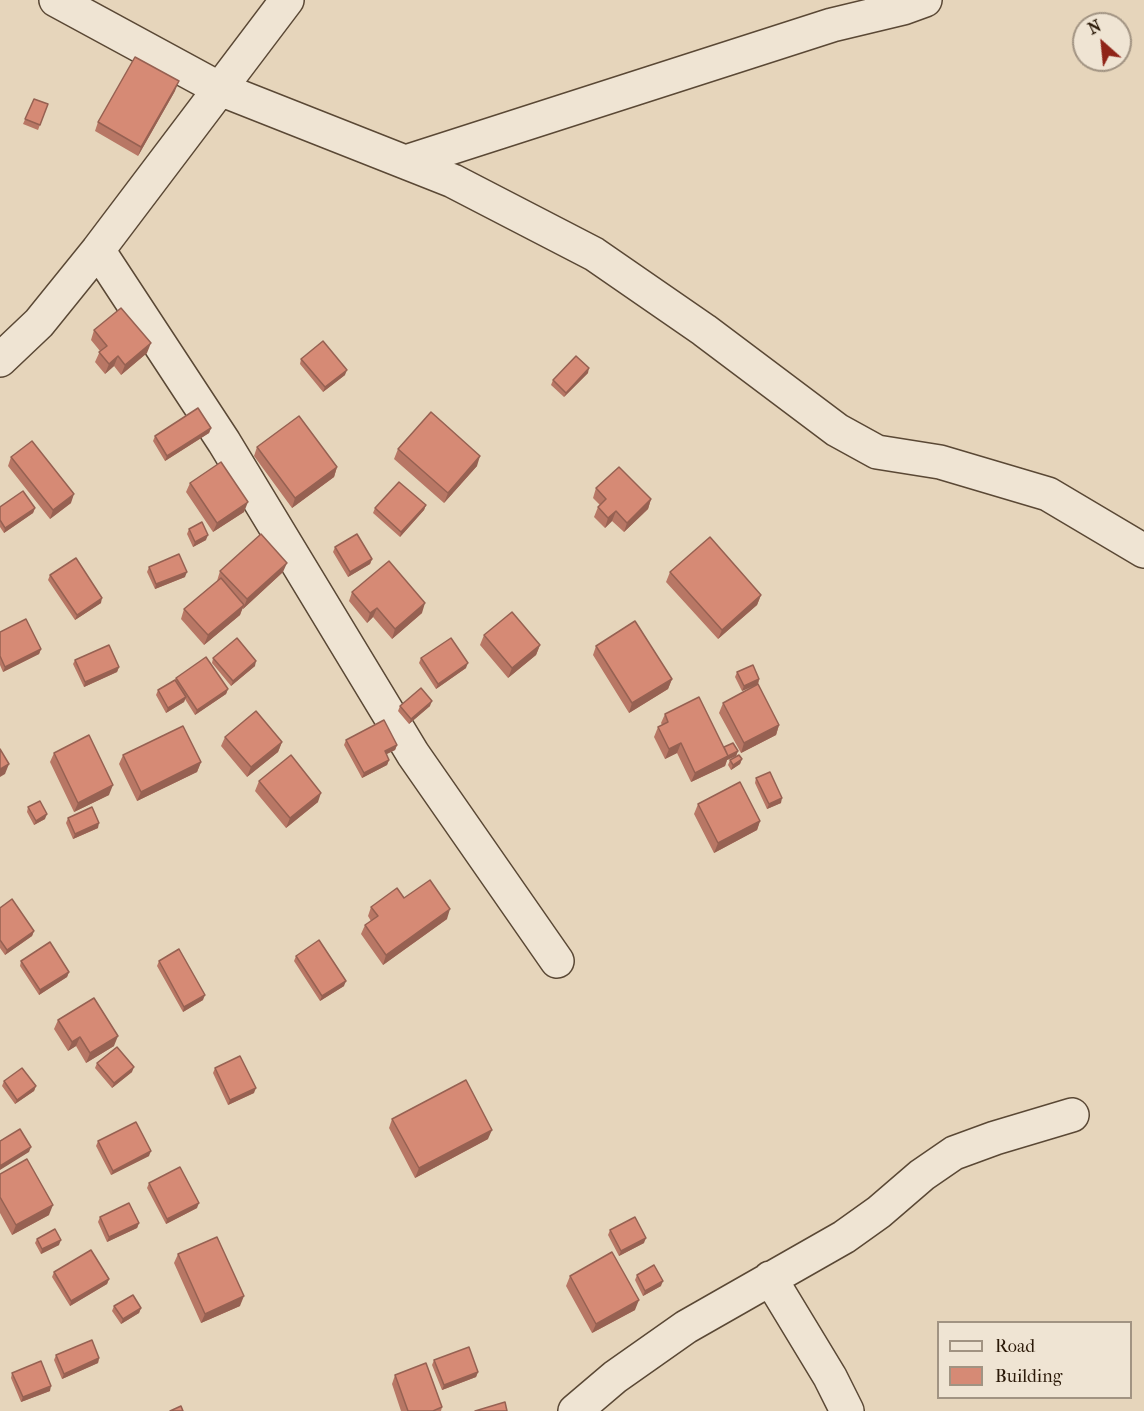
<!DOCTYPE html>
<style>
body{margin:0}
#map{position:relative;width:1144px;height:1411px;overflow:hidden;background:#e6d5bb;font-family:"IM FELL French Canon",serif}
canvas{display:block}
.legend{position:absolute;left:937px;top:1321px;width:195px;height:78px;box-sizing:border-box;background:#efe4d3;border:2px solid #a19382;margin:0;padding:8px 10px;list-style:none;font-size:18px;color:#2b1908}
.legend li{display:flex;align-items:center;gap:12px;height:30px}
.legend b{width:30px;border:2px solid #a19382}
.north{position:absolute;left:1072px;top:12px;width:60px;height:60px;box-sizing:border-box;background:#efe4d3;border:2px solid #a19382;border-radius:50%;rotate:333deg;font-size:16px;font-weight:700;line-height:24px;text-align:center;color:#2b1908}
.north::after{content:'';display:block;margin:auto;width:21px;height:27px;background:#8f2418;clip-path:polygon(50% 0,100% 100%,50% 72%,0 100%)}
</style>
<div id="map">
<canvas width="1144" height="1411"></canvas>
<ul class="legend">
<li><b style="height:8px;background:#efe4d3"></b>Road</li>
<li><b style="height:16px;background:#d68a75"></b>Building</li>
</ul>
<div class="north">N</div>
</div>
<script>
const ctx = document.querySelector('canvas').getContext('2d');
ctx.lineJoin = 'round';
function trace(path, color, width, dash) { ctx.strokeStyle = color; ctx.lineWidth = width; ctx.lineCap = dash ? 'butt' : 'round'; ctx.setLineDash(dash || []); ctx.stroke(path); }
function paint(path, color) { ctx.fillStyle = color; ctx.fill(path, 'evenodd'); }
const minor = new Path2D(`
 M 56,0 L 220,89 L 453,181 L 594,254 L 704,330 L 837,430 L 877,452 L 940,462 L 1048,494 L 1144,551
 M 406,162 L 832,25 L 903,8 L 925,0
 M 98,250 L 224,442 L 413,754 L 557,961
 M 0,360 L 39,323 L 98,250 L 287,0
 M 770,1278 L 830,1377 L 847,1411
 M 575,1411 L 615,1377 L 686,1327 L 844,1237 L 879,1212 L 922,1175 L 954,1153 L 995,1138 L 1072,1115`);
const wall = new Path2D(`
 M 175,91 L 138,156 L 95,131 L 98,122 Z
 M 34,99 L 48,104 L 38,130 L 23,124 Z
 M 94,330 L 147,353 L 121,375 L 114,366 L 105,374 L 95,362 L 100,351 L 91,340 Z
 M 301,359 L 345,375 L 323,392 L 300,364 Z
 M 588,373 L 564,397 L 551,385 L 553,380 Z
 M 211,428 L 209,433 L 165,461 L 153,441 L 155,436 Z
 M 257,447 L 337,467 L 334,477 L 292,508 L 254,456 Z
 M 398,449 L 477,466 L 444,503 L 394,459 Z
 M 11,457 L 71,503 L 50,519 L 8,466 Z
 M 190,483 L 244,512 L 213,532 L 186,492 Z
 M 596,488 L 651,499 L 648,509 L 624,532 L 612,521 L 605,528 L 594,517 L 598,507 L 600,505 L 593,498 Z
 M 426,505 L 424,510 L 400,537 L 373,513 L 375,508 Z
 M 0,507 L 35,508 L 33,513 L 4,533 L 0,527 Z
 M 189,529 L 206,540 L 193,547 L 187,534 Z
 M 335,547 L 372,559 L 370,564 L 348,577 L 333,552 Z
 M 149,567 L 185,577 L 155,589 L 147,572 Z
 M 220,571 L 283,572 L 243,609 L 242,608 L 240,615 L 204,645 L 181,619 L 184,609 L 217,581 Z
 M 670,572 L 761,595 L 757,605 L 718,639 L 666,582 Z
 M 50,575 L 101,603 L 75,620 L 48,580 Z
 M 352,592 L 422,613 L 392,639 L 373,617 L 367,623 L 349,601 Z
 M 0,632 L 41,649 L 39,654 L 3,672 L 0,665 Z
 M 484,635 L 540,645 L 536,655 L 508,678 L 480,645 Z
 M 596,646 L 672,679 L 668,689 L 629,713 L 593,655 Z
 M 213,658 L 255,666 L 231,686 L 212,663 Z
 M 421,658 L 466,668 L 436,689 L 419,663 Z
 M 75,660 L 119,667 L 117,672 L 84,687 L 73,664 Z
 M 737,672 L 759,679 L 758,684 L 742,691 L 735,677 Z
 M 176,678 L 228,689 L 226,694 L 195,715 L 185,699 L 184,702 L 166,713 L 156,695 L 158,690 L 175,680 Z
 M 723,703 L 779,725 L 776,735 L 741,753 L 719,713 Z
 M 400,706 L 430,706 L 409,724 L 398,711 Z
 M 665,714 L 724,748 L 738,751 L 736,756 L 727,760 L 725,766 L 691,782 L 677,753 L 665,759 L 654,737 L 658,727 L 662,725 L 661,723 Z
 M 225,737 L 282,742 L 278,752 L 247,777 L 221,746 Z
 M 346,740 L 397,745 L 395,750 L 386,754 L 389,760 L 387,765 L 362,778 L 344,745 Z
 M 54,753 L 109,795 L 74,812 L 50,762 Z
 M 123,755 L 201,762 L 197,772 L 137,801 L 119,764 Z
 M 742,759 L 740,764 L 731,770 L 728,765 L 730,760 Z
 M 756,778 L 781,803 L 767,809 L 755,783 Z
 M 259,781 L 318,802 L 286,828 L 255,791 Z
 M 698,804 L 760,821 L 757,830 L 714,853 L 694,814 Z
 M 28,807 L 45,819 L 34,825 L 27,812 Z
 M 68,818 L 98,828 L 73,839 L 66,823 Z
 M 404,898 L 447,919 L 383,965 L 361,934 L 365,925 L 371,921 L 368,916 L 371,907 Z
 M 0,908 L 34,931 L 32,936 L 5,955 L 0,948 Z
 M 296,956 L 344,986 L 320,1001 L 294,961 Z
 M 21,961 L 69,972 L 67,977 L 39,995 L 20,966 Z
 M 159,961 L 203,1000 L 183,1012 L 157,966 Z
 M 58,1020 L 114,1046 L 86,1063 L 76,1046 L 68,1051 L 54,1029 Z
 M 97,1063 L 132,1072 L 112,1088 L 95,1068 Z
 M 215,1068 L 254,1093 L 228,1105 L 213,1073 Z
 M 4,1081 L 36,1086 L 34,1091 L 15,1104 L 2,1086 Z
 M 392,1119 L 488,1139 L 415,1178 L 389,1128 Z
 M 98,1141 L 149,1156 L 111,1175 L 96,1146 Z
 M 0,1174 L 49,1215 L 12,1235 L 0,1213 Z
 M 149,1183 L 197,1208 L 166,1224 L 147,1188 Z
 M 100,1217 L 139,1223 L 137,1228 L 107,1242 L 98,1222 Z
 M 610,1230 L 644,1243 L 619,1256 L 608,1235 Z
 M 37,1239 L 59,1245 L 41,1254 L 35,1243 Z
 M 178,1254 L 240,1306 L 201,1323 L 174,1263 Z
 M 54,1272 L 109,1279 L 107,1284 L 70,1306 L 52,1277 Z
 M 637,1275 L 661,1286 L 643,1296 L 635,1280 Z
 M 570,1276 L 635,1310 L 592,1333 L 566,1286 Z
 M 114,1306 L 141,1308 L 139,1313 L 121,1324 L 112,1311 Z
 M 56,1355 L 99,1358 L 98,1363 L 62,1379 L 54,1360 Z
 M 434,1360 L 478,1372 L 476,1377 L 442,1390 L 432,1365 Z
 M 12,1373 L 50,1391 L 21,1402 L 11,1378 Z
 M 395,1375 L 442,1407 L 441,1411 L 401,1411 L 392,1384 Z`);
const shadedWall = new Path2D(`
 M 179,81 L 175,91 L 138,156 L 141,147 Z
 M 151,343 L 147,353 L 121,375 L 125,365 Z
 M 118,356 L 114,366 L 105,374 L 109,364 Z
 M 589,368 L 588,373 L 564,397 L 566,393 Z
 M 347,370 L 345,375 L 323,392 L 325,387 Z
 M 211,428 L 209,433 L 165,461 L 167,456 Z
 M 480,456 L 477,466 L 444,503 L 448,493 Z
 M 337,467 L 334,477 L 292,508 L 295,498 Z
 M 74,494 L 71,503 L 50,519 L 53,510 Z
 M 651,499 L 648,509 L 624,532 L 627,523 Z
 M 248,502 L 244,512 L 213,532 L 217,523 Z
 M 426,505 L 424,510 L 400,537 L 401,532 Z
 M 35,508 L 33,513 L 4,533 L 5,528 Z
 M 616,511 L 612,521 L 605,528 L 608,518 Z
 M 208,535 L 206,540 L 193,547 L 195,542 Z
 M 372,559 L 370,564 L 348,577 L 350,572 Z
 M 287,563 L 283,572 L 243,609 L 247,599 Z
 M 187,572 L 185,577 L 155,589 L 156,584 Z
 M 761,595 L 757,605 L 718,639 L 722,630 Z
 M 102,598 L 101,603 L 75,620 L 77,615 Z
 M 425,603 L 422,613 L 392,639 L 395,629 Z
 M 244,605 L 240,615 L 204,645 L 208,635 Z
 M 377,608 L 373,617 L 367,623 L 370,613 Z
 M 540,645 L 536,655 L 508,678 L 512,668 Z
 M 41,649 L 39,654 L 3,672 L 5,667 Z
 M 256,661 L 255,666 L 231,686 L 233,681 Z
 M 468,663 L 466,668 L 436,689 L 438,684 Z
 M 119,667 L 117,672 L 84,687 L 85,682 Z
 M 672,679 L 668,689 L 629,713 L 632,703 Z
 M 759,679 L 758,684 L 742,691 L 744,686 Z
 M 228,689 L 226,694 L 195,715 L 197,710 Z
 M 186,697 L 184,702 L 166,713 L 168,708 Z
 M 432,701 L 430,706 L 409,724 L 411,719 Z
 M 779,725 L 776,735 L 741,753 L 744,743 Z
 M 282,742 L 278,752 L 247,777 L 251,767 Z
 M 681,743 L 677,753 L 665,759 L 669,749 Z
 M 397,745 L 395,750 L 383,756 L 385,751 Z
 M 738,751 L 736,756 L 727,760 L 725,766 L 691,782 L 695,773 Z
 M 742,759 L 740,764 L 731,770 L 733,765 Z
 M 389,760 L 387,765 L 362,778 L 364,773 Z
 M 201,762 L 197,772 L 137,801 L 141,792 Z
 M 9,764 L 5,774 L 0,777 L 0,769 Z
 M 113,785 L 109,795 L 74,812 L 78,803 Z
 M 321,793 L 318,802 L 286,828 L 290,818 Z
 M 782,798 L 781,803 L 767,809 L 769,804 Z
 M 47,814 L 45,819 L 34,825 L 36,821 Z
 M 760,821 L 757,830 L 714,853 L 718,843 Z
 M 99,823 L 98,828 L 73,839 L 75,834 Z
 M 450,909 L 447,919 L 383,965 L 386,955 Z
 M 34,931 L 32,936 L 5,955 L 7,950 Z
 M 69,972 L 67,977 L 39,995 L 40,990 Z
 M 346,981 L 344,986 L 320,1001 L 322,996 Z
 M 205,995 L 203,1000 L 183,1012 L 184,1007 Z
 M 118,1036 L 114,1046 L 86,1063 L 90,1053 Z
 M 80,1037 L 76,1046 L 68,1051 L 72,1042 Z
 M 134,1067 L 132,1072 L 112,1088 L 114,1083 Z
 M 36,1086 L 34,1091 L 15,1104 L 17,1100 Z
 M 256,1088 L 254,1093 L 228,1105 L 230,1100 Z
 M 492,1130 L 488,1139 L 415,1178 L 419,1168 Z
 M 31,1147 L 29,1152 L 0,1170 L 0,1166 Z
 M 151,1151 L 149,1156 L 111,1175 L 113,1171 Z
 M 199,1203 L 197,1208 L 166,1224 L 167,1219 Z
 M 53,1205 L 49,1215 L 12,1235 L 16,1225 Z
 M 139,1223 L 137,1228 L 107,1242 L 109,1237 Z
 M 646,1238 L 644,1243 L 619,1256 L 621,1251 Z
 M 61,1240 L 59,1245 L 41,1254 L 42,1249 Z
 M 109,1279 L 107,1284 L 70,1306 L 71,1301 Z
 M 663,1281 L 661,1286 L 643,1296 L 645,1291 Z
 M 244,1296 L 240,1306 L 201,1323 L 205,1314 Z
 M 639,1300 L 635,1310 L 592,1333 L 596,1324 Z
 M 141,1308 L 139,1313 L 121,1324 L 123,1319 Z
 M 99,1358 L 98,1363 L 62,1379 L 64,1374 Z
 M 478,1372 L 476,1377 L 442,1390 L 444,1385 Z
 M 51,1386 L 50,1391 L 21,1402 L 23,1397 Z`);
const building = new Path2D(`
 M 135,57 L 179,81 L 141,147 L 98,122 Z
 M 34,99 L 48,104 L 40,125 L 25,119 Z
 M 121,308 L 151,343 L 125,365 L 118,356 L 109,364 L 99,352 L 107,346 L 94,330 Z
 M 323,341 L 347,370 L 325,387 L 301,359 Z
 M 576,356 L 589,368 L 566,393 L 553,380 Z
 M 198,408 L 211,428 L 167,456 L 155,436 Z
 M 431,412 L 480,456 L 448,493 L 398,449 Z
 M 299,416 L 337,467 L 295,498 L 257,447 Z
 M 32,441 L 74,494 L 53,510 L 11,457 Z
 M 221,462 L 248,502 L 217,523 L 190,483 Z
 M 619,467 L 651,499 L 627,523 L 616,511 L 608,518 L 598,507 L 606,499 L 596,488 Z
 M 399,482 L 426,505 L 401,532 L 375,508 Z
 M 23,491 L 35,508 L 5,528 L 0,520 L 0,507 Z
 M 202,522 L 208,535 L 195,542 L 189,529 Z
 M 261,534 L 287,563 L 247,599 L 220,571 Z
 M 357,534 L 372,559 L 350,572 L 335,547 Z
 M 710,537 L 761,595 L 722,630 L 670,572 Z
 M 179,554 L 187,572 L 156,584 L 149,567 Z
 M 76,558 L 102,598 L 77,615 L 50,575 Z
 M 389,561 L 425,603 L 395,629 L 377,608 L 370,613 L 352,592 Z
 M 221,578 L 244,605 L 208,635 L 184,609 Z
 M 512,612 L 540,645 L 512,668 L 484,635 Z
 M 26,619 L 41,649 L 5,667 L 0,656 L 0,632 Z
 M 635,621 L 672,679 L 632,703 L 596,646 Z
 M 237,638 L 256,661 L 233,681 L 213,658 Z
 M 451,638 L 468,663 L 438,684 L 421,658 Z
 M 109,645 L 119,667 L 85,682 L 75,660 Z
 M 206,657 L 228,689 L 197,710 L 176,678 Z
 M 753,665 L 759,679 L 744,686 L 737,672 Z
 M 175,680 L 186,697 L 168,708 L 158,690 Z
 M 758,684 L 779,725 L 744,743 L 723,703 Z
 M 421,688 L 432,701 L 411,719 L 400,706 Z
 M 699,697 L 728,756 L 695,773 L 681,743 L 669,749 L 658,727 L 668,722 L 665,714 Z
 M 256,711 L 282,742 L 251,767 L 225,737 Z
 M 384,720 L 397,745 L 385,751 L 389,760 L 364,773 L 346,740 Z
 M 183,726 L 201,762 L 141,792 L 123,755 Z
 M 89,735 L 113,785 L 78,803 L 54,753 Z
 M 733,743 L 738,751 L 728,756 L 724,747 Z
 M 0,749 L 9,764 L 0,769 Z
 M 291,755 L 321,793 L 290,818 L 259,781 Z
 M 739,755 L 742,759 L 733,765 L 730,760 Z
 M 770,772 L 782,798 L 769,804 L 756,778 Z
 M 740,782 L 760,821 L 718,843 L 698,804 Z
 M 40,801 L 47,814 L 36,821 L 28,807 Z
 M 92,807 L 99,823 L 75,834 L 68,818 Z
 M 430,880 L 450,909 L 386,955 L 365,925 L 378,916 L 371,907 L 397,888 L 404,898 Z
 M 12,899 L 34,931 L 7,950 L 0,940 L 0,908 Z
 M 319,940 L 346,981 L 322,996 L 296,956 Z
 M 50,942 L 69,972 L 40,990 L 21,961 Z
 M 179,949 L 205,995 L 184,1007 L 159,961 Z
 M 94,998 L 118,1036 L 90,1053 L 80,1037 L 72,1042 L 58,1020 Z
 M 117,1047 L 134,1067 L 114,1083 L 97,1063 Z
 M 240,1056 L 256,1088 L 230,1100 L 215,1068 Z
 M 22,1068 L 36,1086 L 17,1100 L 4,1081 Z
 M 466,1080 L 492,1130 L 419,1168 L 392,1119 Z
 M 136,1122 L 151,1151 L 113,1171 L 98,1141 Z
 M 20,1129 L 31,1147 L 0,1166 L 0,1141 Z
 M 27,1159 L 53,1205 L 16,1225 L 0,1197 L 0,1174 Z
 M 180,1167 L 199,1203 L 167,1219 L 149,1183 Z
 M 129,1203 L 139,1223 L 109,1237 L 100,1217 Z
 M 635,1217 L 646,1238 L 621,1251 L 610,1230 Z
 M 55,1229 L 61,1240 L 42,1249 L 37,1239 Z
 M 217,1237 L 244,1296 L 205,1314 L 178,1254 Z
 M 91,1250 L 109,1279 L 71,1301 L 54,1272 Z
 M 612,1252 L 639,1300 L 596,1324 L 570,1276 Z
 M 654,1265 L 663,1281 L 645,1291 L 637,1275 Z
 M 133,1295 L 141,1308 L 123,1319 L 114,1306 Z
 M 92,1340 L 99,1358 L 64,1374 L 56,1355 Z
 M 469,1347 L 478,1372 L 444,1385 L 434,1360 Z
 M 41,1361 L 51,1386 L 23,1397 L 12,1373 Z
 M 426,1363 L 442,1407 L 433,1411 L 408,1411 L 395,1375 Z
 M 505,1402 L 507,1411 L 475,1411 Z
 M 181,1406 L 183,1411 L 170,1411 Z`);
trace(minor, '#5a4835', 36);
trace(minor, '#efe4d3', 33);
paint(wall, '#b87765');
paint(shadedWall, '#966152');
paint(building, '#d68a75');
trace(building, '#966152', 1.5);
</script>
